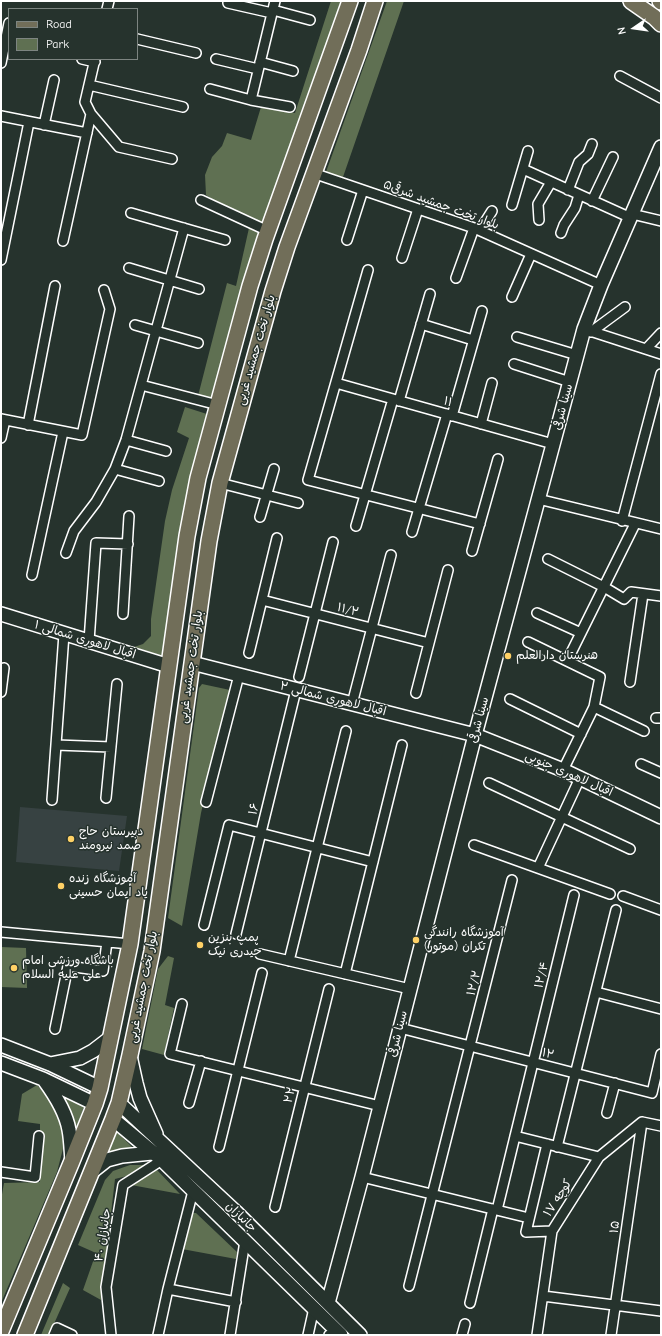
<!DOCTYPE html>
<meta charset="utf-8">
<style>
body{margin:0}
#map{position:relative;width:662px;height:1336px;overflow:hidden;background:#26332d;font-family:"Comic Neue",sans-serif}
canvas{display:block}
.frame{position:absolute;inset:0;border:2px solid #fff;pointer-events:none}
.legend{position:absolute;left:8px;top:8px;width:130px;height:52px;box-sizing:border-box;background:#26332d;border:1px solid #7d8581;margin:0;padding:5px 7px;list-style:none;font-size:12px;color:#fff}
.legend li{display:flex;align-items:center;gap:8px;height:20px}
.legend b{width:20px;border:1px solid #7d8581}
.north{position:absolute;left:614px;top:8px;width:40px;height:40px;-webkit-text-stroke:3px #26332d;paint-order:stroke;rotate:257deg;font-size:11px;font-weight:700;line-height:16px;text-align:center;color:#fff}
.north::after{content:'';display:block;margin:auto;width:14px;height:18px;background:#fff;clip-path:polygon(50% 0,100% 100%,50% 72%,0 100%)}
</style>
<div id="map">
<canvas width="662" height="1336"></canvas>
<div class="frame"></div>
<ul class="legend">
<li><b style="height:5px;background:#716e59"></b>Road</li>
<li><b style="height:11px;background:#5f7052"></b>Park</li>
</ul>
<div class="north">N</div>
</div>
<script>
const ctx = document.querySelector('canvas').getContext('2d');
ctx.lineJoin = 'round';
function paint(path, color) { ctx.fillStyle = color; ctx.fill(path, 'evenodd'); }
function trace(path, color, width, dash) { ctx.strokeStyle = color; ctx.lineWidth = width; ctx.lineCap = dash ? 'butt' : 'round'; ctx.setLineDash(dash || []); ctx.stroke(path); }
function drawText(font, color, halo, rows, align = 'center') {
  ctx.font = font + ' "Comic Neue","Playpen Sans Arabic",sans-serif'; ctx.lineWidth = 3; ctx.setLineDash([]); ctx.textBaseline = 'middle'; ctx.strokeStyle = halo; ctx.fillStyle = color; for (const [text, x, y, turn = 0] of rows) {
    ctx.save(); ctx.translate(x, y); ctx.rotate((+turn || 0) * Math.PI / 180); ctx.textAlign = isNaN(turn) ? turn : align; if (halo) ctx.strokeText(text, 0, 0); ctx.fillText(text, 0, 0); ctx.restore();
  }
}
const built = new Path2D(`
 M 20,807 L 127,816 L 119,871 L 16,862 Z`);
const green = new Path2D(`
 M 331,1 L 344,1 L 290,155 L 262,226 L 221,205 L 206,195 L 205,175 L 212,157 L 222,146 L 227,133 L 251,140 L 261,107 L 295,113 Z
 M 387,1 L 404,1 L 343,177 L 326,172 Z
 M 249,228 L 260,234 L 213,400 L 198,396 L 227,283 L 236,286 Z
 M 185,407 L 210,415 L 163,656 L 134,647 L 143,644 L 151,636 L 151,619 L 165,521 L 172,490 L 189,438 L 177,432 Z
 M 202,684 L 230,690 L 201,813 L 182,926 L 168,918 L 199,688 Z
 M 1,947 L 26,948 L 27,988 L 1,987 Z
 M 168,956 L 174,958 L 165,1005 L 174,1008 L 164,1055 L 142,1049 L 158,969 Z
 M 37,1085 L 49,1098 L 60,1120 L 65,1141 L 57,1172 L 1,1303 L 1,1200 L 4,1183 L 40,1182 L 40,1124 L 18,1121 L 22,1094 Z
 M 60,1094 L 84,1107 L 75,1132 Z
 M 117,1132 L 134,1149 L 106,1156 Z
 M 130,1165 L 146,1165 L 135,1174 L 115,1179 L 101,1300 L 83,1290 L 96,1253 L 78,1245 L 105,1180 L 113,1171 Z
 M 157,1170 L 180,1194 L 131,1185 Z
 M 190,1213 L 196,1213 L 237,1252 L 236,1259 L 182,1249 Z
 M 63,1283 L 70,1288 L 49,1335 L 41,1335 Z`);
const street = new Path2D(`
 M 228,3 L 272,13
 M 107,9 L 109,1
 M 273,10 L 310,20
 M 137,39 L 196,53
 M 82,59 L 95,62
 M 95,59 L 85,102 L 91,114 L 119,147 L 172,159
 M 216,59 L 258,69
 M 260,62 L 293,71
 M 1,63 L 9,23
 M 620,76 L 661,98
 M 89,85 L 183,107
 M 210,89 L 251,100 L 290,107
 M 251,100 L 275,1
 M 1,116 L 87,133
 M 44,125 L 54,80
 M 523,169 L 631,218
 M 313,173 L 474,228 L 601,285
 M 568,190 L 579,162 L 588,154 L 592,144
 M 201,200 L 268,231
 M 592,201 L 613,157
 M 512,205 L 528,151
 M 131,213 L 225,240
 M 632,214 L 661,221
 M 539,220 L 538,204 L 551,182
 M 480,230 L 492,211
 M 561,233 L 564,225 L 575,208 L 579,195
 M 347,240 L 363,190
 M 63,241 L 91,114
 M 402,258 L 418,209
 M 1,260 L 29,122
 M 129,268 L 199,289
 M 368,270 L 308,480 L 480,524
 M 456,278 L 474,228
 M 512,297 L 531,254
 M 421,324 L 473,340
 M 135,325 L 198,343
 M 584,329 L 661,354
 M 591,332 L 625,307
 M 517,337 L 577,355
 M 646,349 L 661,333
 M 514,364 L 570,382
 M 336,383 L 553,444
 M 141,385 L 218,405
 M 399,401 L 430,294
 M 452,416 L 482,311
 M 1,419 L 82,435 L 110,309 L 104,290
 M 481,424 L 492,383
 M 28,425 L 55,286
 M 1,438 L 5,420
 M 126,440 L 166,451
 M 115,469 L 159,481
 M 220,483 L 298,503
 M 538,499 L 661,529
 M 260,517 L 274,469
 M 622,521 L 661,374
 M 356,526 L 393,399
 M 412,532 L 447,414
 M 472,551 L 498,459
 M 66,553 L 74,531 L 96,502 L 115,469 L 126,440 L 184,228
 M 548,559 L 604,587 L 624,599 L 631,592 L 661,596
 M 32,575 L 63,432
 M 262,600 L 429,643
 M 537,613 L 581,633
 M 123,614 L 129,516
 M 89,641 L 96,543 L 128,544
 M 528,642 L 600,677 L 594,707 L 563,770
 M 249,653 L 277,538
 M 567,661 L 635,524
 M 299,677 L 333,542
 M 630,682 L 643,594
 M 1,692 L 4,668
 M 416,693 L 448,570
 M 510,699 L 581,734
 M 352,704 L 391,555
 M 594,707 L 644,731
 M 656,718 L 661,718
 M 56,745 L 111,747
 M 641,764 L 661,773
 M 489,783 L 630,849
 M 106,798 L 117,684
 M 52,800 L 64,634
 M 206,802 L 239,675
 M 474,845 L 610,894
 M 538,868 L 580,778
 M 623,896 L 661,910
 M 204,925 L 229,825 L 373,862
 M 1,932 L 130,944
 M 236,934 L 296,690
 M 260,954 L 410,989
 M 289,961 L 346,731
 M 345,974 L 402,745
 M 596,992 L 661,1009
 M 182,1004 L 170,1054 L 380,1106
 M 400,1028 L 652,1093 L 661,1054
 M 55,1029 L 68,966 L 103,971 L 107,942
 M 189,1103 L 201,1061
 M 607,1113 L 615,1083
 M 642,1122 L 661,1126
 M 515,1136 L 599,1157
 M 547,1144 L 526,1232 L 552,1231
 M 219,1147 L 262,973
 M 557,1147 L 616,910
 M 1,1172 L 35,1177 L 39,1136
 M 362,1177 L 529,1218
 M 275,1207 L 329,989
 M 497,1210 L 574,895
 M 409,1286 L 512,880
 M 168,1289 L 236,1302
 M 543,1296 L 661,1311
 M 470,1303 L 493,1209
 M 54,1335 L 57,1328 L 72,1335
 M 111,1335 L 106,1287 L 123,1185 L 162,1160
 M 158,1335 L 168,1289 L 193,1191
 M 230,1335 L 245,1241
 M 308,1335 L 314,1308
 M 329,1335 L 330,1335
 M 462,1335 L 465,1324
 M 537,1335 L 552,1231 L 599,1157 L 642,1122
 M 611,1335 L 642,1122`);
const secondary = new Path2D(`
 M 1,614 L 169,666
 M 192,663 L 475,735 L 563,770 L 661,817
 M 1,1045 L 50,1064 L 100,1088
 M 130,1056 L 136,1083 L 140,1098 L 156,1134
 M 1,1063 L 43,1079 L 95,1104
 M 50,1064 L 80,1058 L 93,1051 L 110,1038
 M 44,1080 C 55,1095 66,1112 69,1130 C 71,1140 71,1151 72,1161
 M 119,1103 L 236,1212 L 360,1335
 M 113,1119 L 162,1160 L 341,1335
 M 93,1171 L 107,1160 L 122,1156 L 152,1153
 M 328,1303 L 362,1177 L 475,735 L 584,329 L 601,285 L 661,147`);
const primary = new Path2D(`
 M 631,1 L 654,17 L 661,24
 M 660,1 L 661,2
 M 1,1331 L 72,1161 L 95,1104 L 100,1088 L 130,944 L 187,536 L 198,478 L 250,286 L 265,239 L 350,1
 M 25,1335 L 113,1119 L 119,1103 L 130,1055 L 152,951 L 209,541 L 220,483 L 273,291 L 287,247 L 359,50 L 375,1`);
const markers = [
 [508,656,4,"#ffd166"],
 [71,839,4,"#ffd166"],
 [61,886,4,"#ffd166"],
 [416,940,4,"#ffd166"],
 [200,945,4,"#ffd166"],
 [14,968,4,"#ffd166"]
];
const streetNames = [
 ["بلوار تخت جمشید شرقی۵",441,205,20],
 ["بلوار تخت جمشید غربی",256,350,-74],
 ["۱۱",448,402,16],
 ["سینا شرقی",563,407,-75],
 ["۱۱/۲",348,610,14],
 ["اقبال لاهوری شمالی ۱",85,640,17],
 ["بلوار تخت جمشید غربی",191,667,-82],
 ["اقبال لاهوری شمالی ۲",333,699,14],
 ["سینا شرقی",479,720,-75],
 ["اقبال لاهوری جنوبی",569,774,24],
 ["۱۶",254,809,-76],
 ["۱۲/۴",542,975,-76],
 ["۱۲/۲",474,983,-76],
 ["بلوار تخت جمشید غربی",143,987,-79],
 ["سینا شرقی",398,1034,-76],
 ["۱۲",548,1054,14],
 ["۲۲",290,1095,-76],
 ["کوچه ۱۷",558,1198,-57],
 ["جانبازان",241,1217,44],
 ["۱۵",615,1227,-82],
 ["۴۰ جانبازان",103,1235,-81]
];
const poiNames = [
 ["هنرستان دارالعلم",516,656],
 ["دبیرستان حاج",79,832],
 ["صمد نیرومند",79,846],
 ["آموزشگاه زنده",69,879],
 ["یاد ایمان حسینی",69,893],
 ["آموزشگاه رانندگی",424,933],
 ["تکران (موتور)",424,947],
 ["پمپ بنزین",208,938],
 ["حیدری نیک",208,952],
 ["باشگاه ورزشی امام",22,961],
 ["علی علیه السلام",22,975]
];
paint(built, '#374242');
paint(green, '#5f7052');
trace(street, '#fff', 12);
trace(secondary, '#fff', 16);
trace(primary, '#fff', 18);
trace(street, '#26332d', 9);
trace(secondary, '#26332d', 13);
trace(primary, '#716e59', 15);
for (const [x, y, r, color] of markers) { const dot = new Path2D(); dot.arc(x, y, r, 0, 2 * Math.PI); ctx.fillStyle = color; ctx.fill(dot); trace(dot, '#26332d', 1.5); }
drawText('12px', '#fff', '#26332d', streetNames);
drawText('12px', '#fff', '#26332d', poiNames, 'left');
</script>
